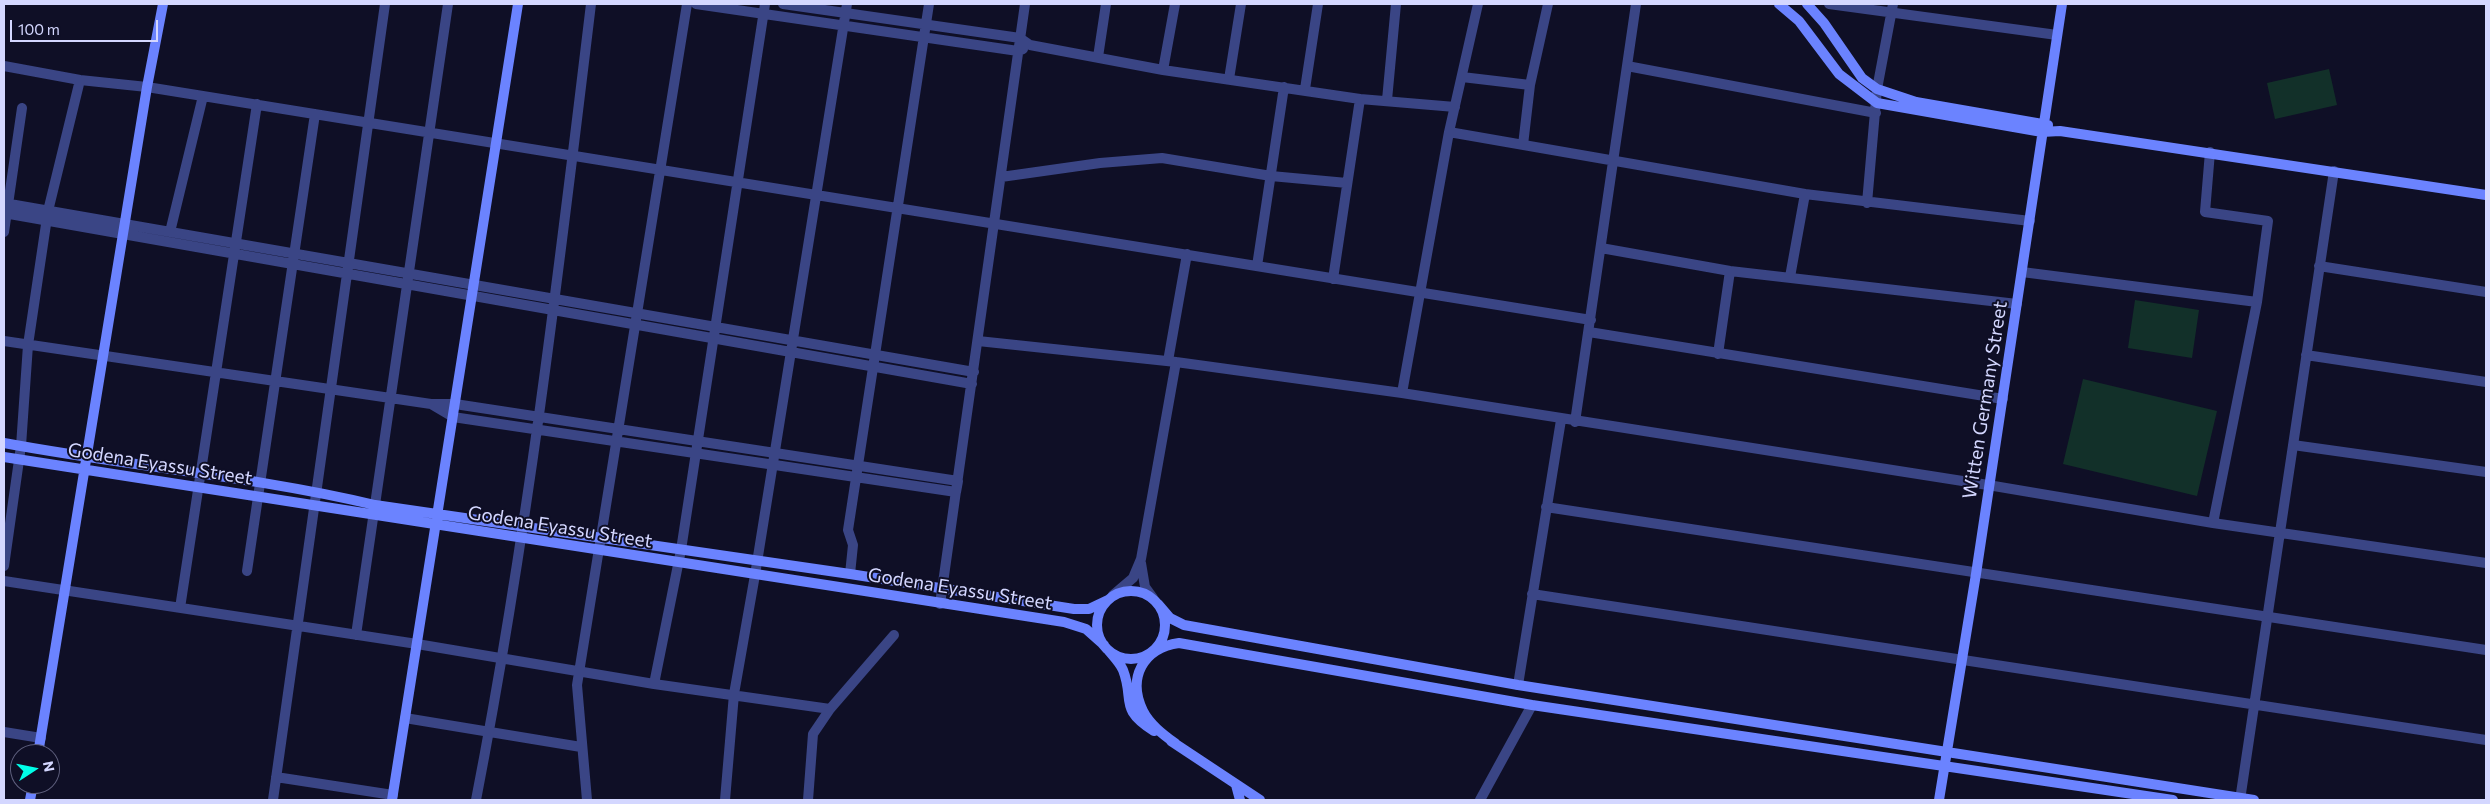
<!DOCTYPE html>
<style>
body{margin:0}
#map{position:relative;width:2490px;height:804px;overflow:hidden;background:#0f0f26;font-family:Commissioner,sans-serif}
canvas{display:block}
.frame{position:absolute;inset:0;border:5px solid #d4d7ff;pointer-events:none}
.north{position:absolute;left:10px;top:744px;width:50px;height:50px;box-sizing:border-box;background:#0f0f26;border:1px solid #5e5f7d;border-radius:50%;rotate:79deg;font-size:14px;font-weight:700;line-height:20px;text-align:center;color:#d4d7ff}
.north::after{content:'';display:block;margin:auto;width:18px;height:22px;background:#00fee8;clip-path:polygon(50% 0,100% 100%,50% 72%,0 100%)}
.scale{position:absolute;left:10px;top:20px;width:148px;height:22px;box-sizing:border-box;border:2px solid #d4d7ff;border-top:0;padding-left:6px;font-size:15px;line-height:18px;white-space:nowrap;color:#d4d7ff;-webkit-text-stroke:4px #0f0f26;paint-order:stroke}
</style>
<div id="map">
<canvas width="2490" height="804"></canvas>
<div class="frame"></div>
<div class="north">N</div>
<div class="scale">100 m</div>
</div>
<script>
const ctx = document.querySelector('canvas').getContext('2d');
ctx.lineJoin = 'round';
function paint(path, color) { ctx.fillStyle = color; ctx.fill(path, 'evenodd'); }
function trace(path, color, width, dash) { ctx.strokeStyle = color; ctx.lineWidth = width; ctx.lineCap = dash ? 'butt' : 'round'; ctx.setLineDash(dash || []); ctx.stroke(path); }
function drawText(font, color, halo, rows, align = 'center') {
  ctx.font = font + ' Commissioner,sans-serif'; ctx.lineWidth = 4; ctx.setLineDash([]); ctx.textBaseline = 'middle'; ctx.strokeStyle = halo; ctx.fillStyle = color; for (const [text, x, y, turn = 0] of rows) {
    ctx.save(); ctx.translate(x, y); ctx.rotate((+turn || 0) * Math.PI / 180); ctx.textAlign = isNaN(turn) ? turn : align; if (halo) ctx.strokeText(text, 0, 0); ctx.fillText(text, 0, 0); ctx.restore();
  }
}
const green = new Path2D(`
 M 2329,69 L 2337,105 L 2275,119 L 2267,83 Z
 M 2135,300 L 2199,310 L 2192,358 L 2128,348 Z
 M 2083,379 L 2217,411 L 2197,496 L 2063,464 Z`);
const street = new Path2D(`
 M 696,4 L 1018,51 L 1023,49
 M 783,4 L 1020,38 L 1030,45 L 1163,70 L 1360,99 L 1455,107
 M 1829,4 L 2057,35
 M 1098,57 L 1106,4
 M 4,66 L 80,80 L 147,87 L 1591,320
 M 1627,66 L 1876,113
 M 1163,70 L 1175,4
 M 1462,77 L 1530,85
 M 1229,79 L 1241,4
 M 1305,89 L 1318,4
 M 1387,100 L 1396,4
 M 1449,132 L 1805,194 L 2030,221
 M 1523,145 L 1530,85 L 1548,4
 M 2210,152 L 2205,212 L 2268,221 L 2257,302 L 2213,523
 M 1001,177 L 1100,163 L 1162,158 L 1271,176 L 1347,183
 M 4,203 L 974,372
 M 1867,203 L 1877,89 L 1893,4
 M 4,213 L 972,384
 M 4,232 L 22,108
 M 170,232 L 203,96
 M 1601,248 L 1730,271 L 2017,304
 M 1257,266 L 1284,87
 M 2319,266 L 2486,292
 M 2022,272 L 2257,302
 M 1790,277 L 1805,194
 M 1333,279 L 1360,99
 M 1589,332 L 2003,399
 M 4,341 L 431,404 L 455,404 L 958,481 L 956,492 L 453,417 L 431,404
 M 978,341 L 1176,362 L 1402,393 L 1988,485 L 2213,523 L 2486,563
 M 1718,354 L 1730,271
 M 2306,355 L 2486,382
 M 1168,361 L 1187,254
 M 1402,393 L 1449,132 L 1478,4
 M 1575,422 L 1636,4
 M 2293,445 L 2486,472
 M 1546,507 L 2486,650
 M 1141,563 L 1145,587 L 1153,598
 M 4,566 L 21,446 L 28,345 L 48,211 L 80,80
 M 247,571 L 315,114
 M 850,574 L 853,545 L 848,530 L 929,4
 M 4,581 L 417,644 L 654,684 L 830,709
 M 1532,594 L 2486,740
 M 1113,595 L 1133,578 L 1141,559 L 1176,362
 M 940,604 L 1025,4
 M 180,608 L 257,104
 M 356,635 L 448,4
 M 654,684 L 681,550 L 765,4
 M 1518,685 L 1561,420
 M 405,718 L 581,747
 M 4,732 L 41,738
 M 276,777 L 393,795
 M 273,800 L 385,4
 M 476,800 C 527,537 559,270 591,4
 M 587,800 L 577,685 L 687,4
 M 725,800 L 734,694 L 755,575 L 847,4
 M 808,800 L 813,734 L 830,709 L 894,635
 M 1480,800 L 1532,705
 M 2240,800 L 2334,171`);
const secondary = new Path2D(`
 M 1779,4 L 1799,21 L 1839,74 L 1877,103 L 2042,132 L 2060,131 L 2486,195
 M 1807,4 L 1824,23 L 1862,78 L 1877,89 L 1916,102 L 2048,125
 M 4,443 C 127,466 253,476 375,505 L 850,574 L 1074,609 L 1089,609 L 1108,600
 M 4,457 L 1064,622 L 1086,629 L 1104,645
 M1097 625a34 34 0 1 1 68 0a34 34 0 1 1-68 0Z
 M 1158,604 L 1170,618 L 1184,625 L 1518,685 L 2254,800
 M 1109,651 C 1114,657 1120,663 1123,670 C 1135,701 1118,708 1154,731
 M 1171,741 L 1260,800
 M 1176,744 C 1164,735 1150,725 1143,711 C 1127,678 1143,648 1179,643 L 1532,705 L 2173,800
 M 38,754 L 147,87 L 163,4
 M 1236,785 L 1240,800
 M 30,800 L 33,784
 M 392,800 L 518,4
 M 1939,800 L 1976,574 L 2062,4`);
const streetNames = [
 ["Witten Germany Street",1985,400,-81],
 ["Godena Eyassu Street",160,464,9],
 ["Godena Eyassu Street",560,527,9],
 ["Godena Eyassu Street",960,589,9]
];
paint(green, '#123029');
trace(street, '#3a4585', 10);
trace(secondary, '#6b83ff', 10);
drawText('19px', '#d4d7ff', '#0f0f26', streetNames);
</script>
